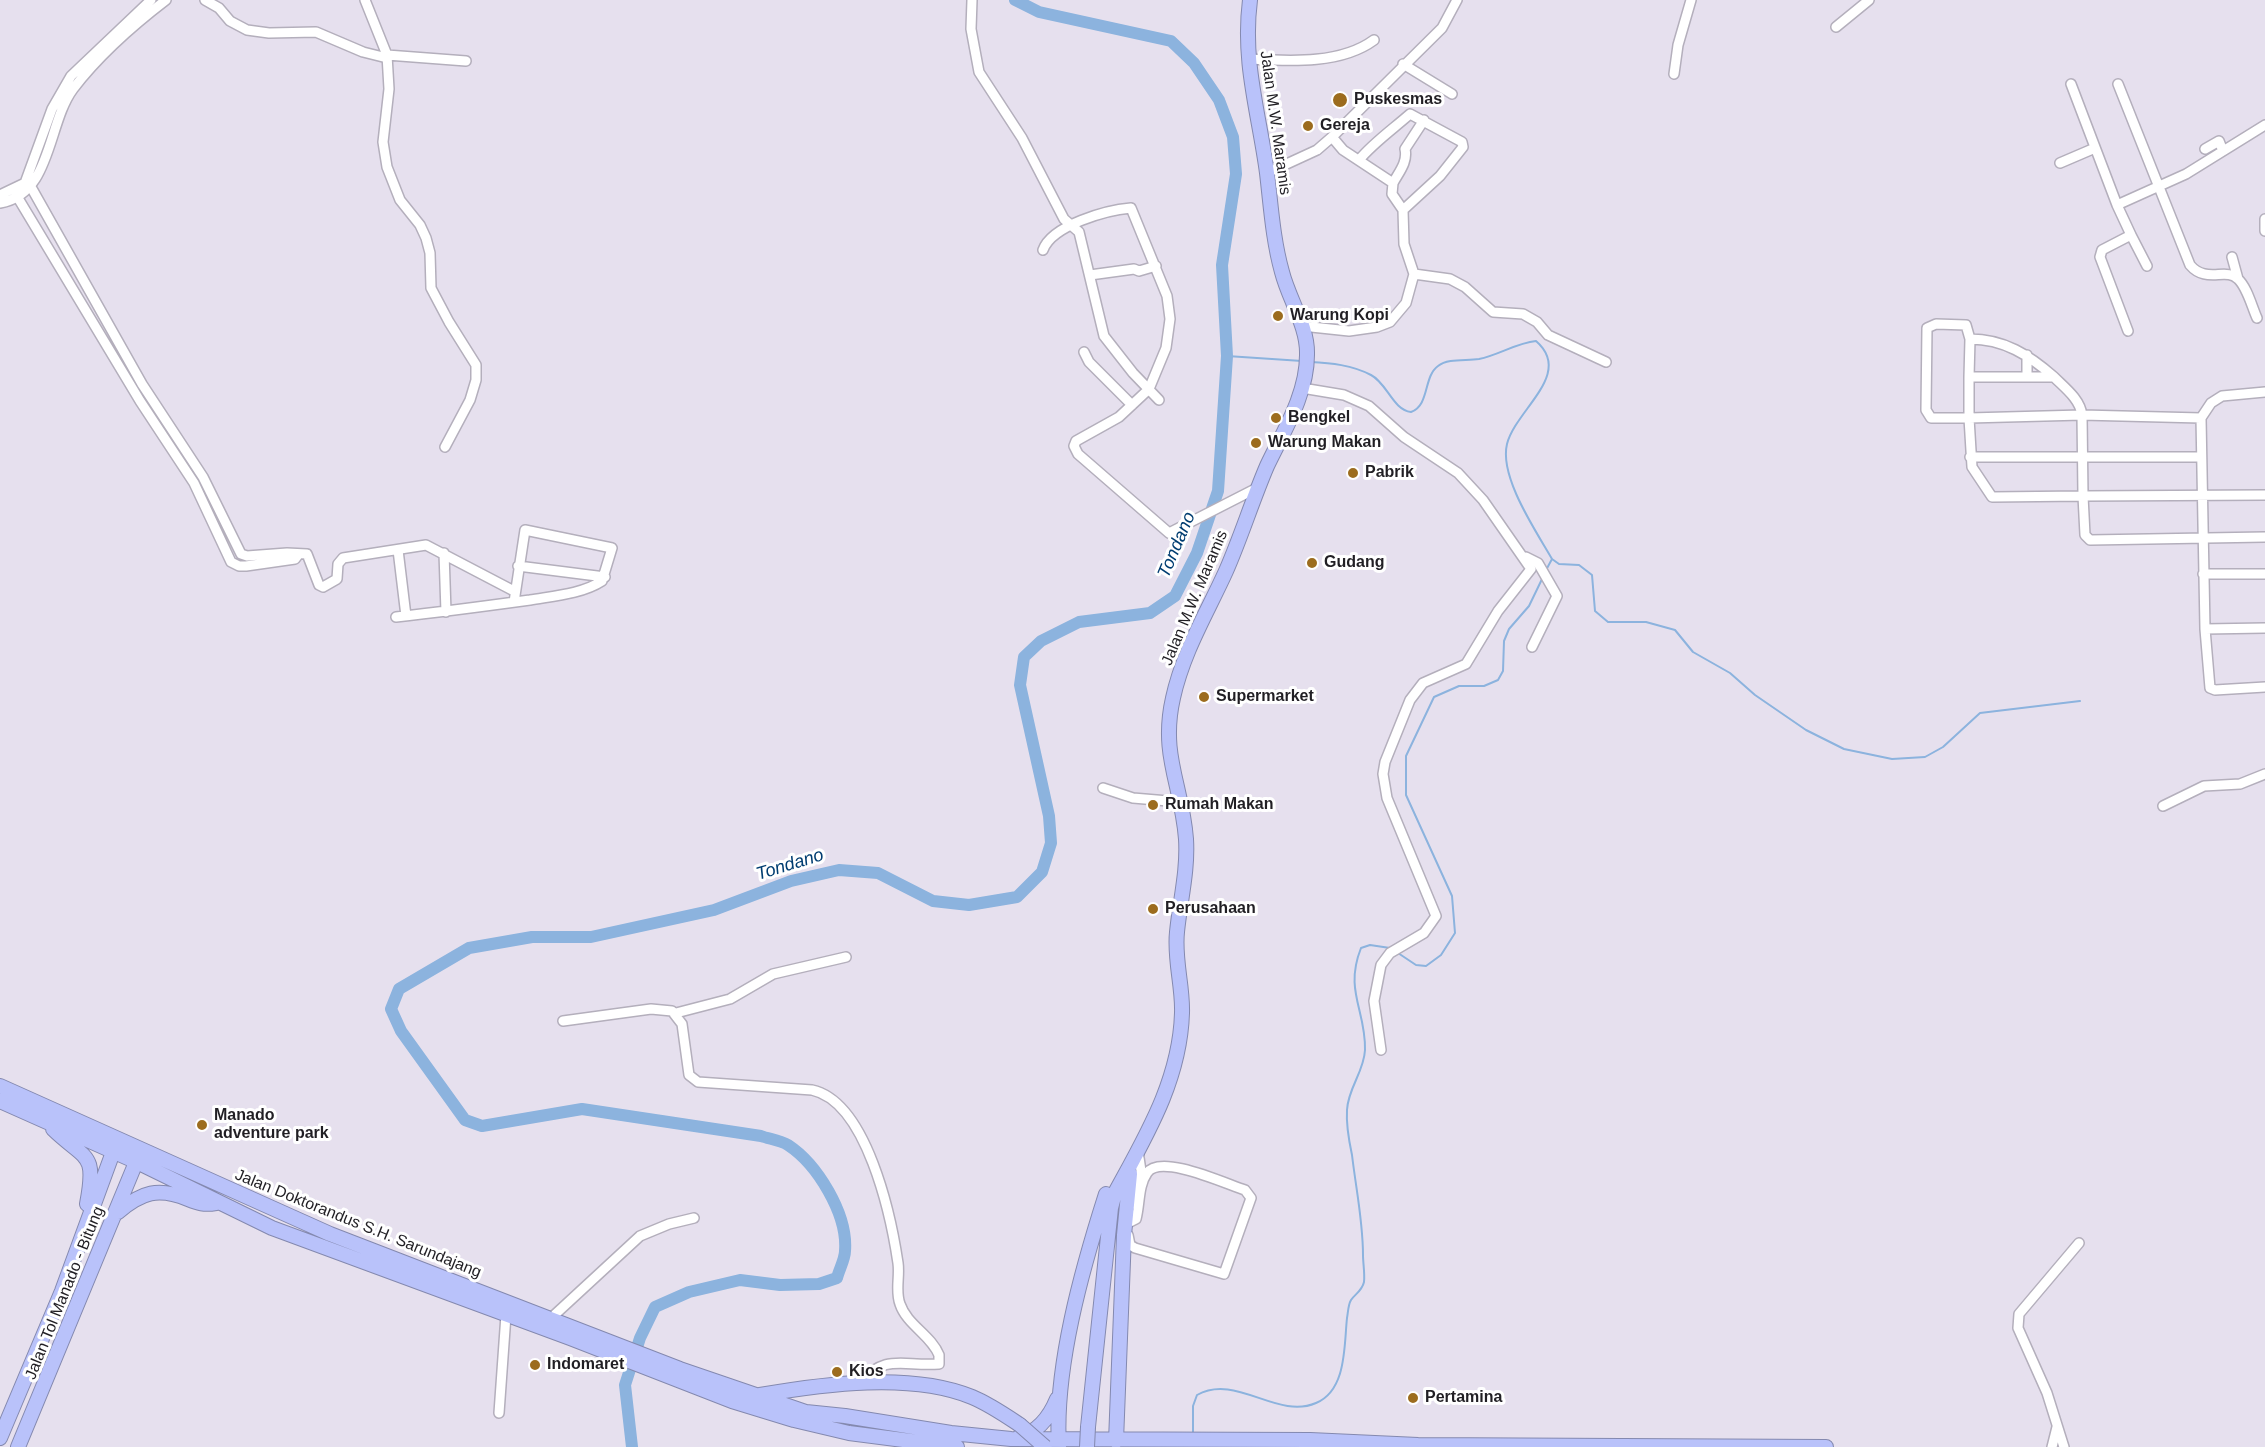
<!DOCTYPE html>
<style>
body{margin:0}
canvas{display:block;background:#e6e0ee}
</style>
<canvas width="2265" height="1447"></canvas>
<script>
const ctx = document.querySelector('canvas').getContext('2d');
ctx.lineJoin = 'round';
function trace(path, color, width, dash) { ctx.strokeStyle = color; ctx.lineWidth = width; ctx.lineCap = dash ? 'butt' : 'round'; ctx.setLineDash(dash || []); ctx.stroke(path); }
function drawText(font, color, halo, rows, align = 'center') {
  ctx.font = font + ' Arial,sans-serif'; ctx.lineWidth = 6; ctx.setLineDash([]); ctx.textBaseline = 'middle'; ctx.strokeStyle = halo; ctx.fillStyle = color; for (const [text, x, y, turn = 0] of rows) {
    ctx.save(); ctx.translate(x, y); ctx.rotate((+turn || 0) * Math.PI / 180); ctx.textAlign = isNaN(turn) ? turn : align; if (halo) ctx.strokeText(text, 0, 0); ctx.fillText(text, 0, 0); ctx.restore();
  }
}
const stream = new Path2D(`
 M 1227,356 L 1302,361
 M 1310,362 C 1331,363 1352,365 1371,375 C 1387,383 1393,410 1411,412 C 1430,405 1423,377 1438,366 C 1448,358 1466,361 1479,359 C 1499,355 1516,343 1536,341 C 1574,374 1516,409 1507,444 C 1499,477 1536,531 1552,559 L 1559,564 L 1579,565 L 1592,575 L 1595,611 L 1608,622 L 1646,622 L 1675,630 L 1693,652 L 1730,673 L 1755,695 L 1806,730 L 1844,749 L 1892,759 L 1925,757 L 1943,747 L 1980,713 L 2080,701
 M 1545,572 L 1552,559
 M 1398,953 L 1416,965 L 1426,966 L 1441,955 L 1455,933 L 1452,896 L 1406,795 L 1406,756 L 1434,697 L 1459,686 L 1484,686 L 1498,680 L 1503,671 L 1504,641 L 1509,629 L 1529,606 L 1543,577
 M 1193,1435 L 1193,1406 L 1197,1395 C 1236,1373 1277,1420 1316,1403 C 1347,1390 1344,1345 1347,1318 C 1348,1313 1348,1305 1351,1300 C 1355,1294 1362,1291 1364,1282 C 1365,1274 1363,1263 1363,1255 C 1363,1221 1356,1189 1352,1155 C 1349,1141 1346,1125 1347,1110 C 1348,1088 1364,1072 1365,1050 C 1366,1010 1344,991 1361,948 L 1370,945 L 1390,948`);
const river = new Path2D(`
 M 632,1447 L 625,1385 L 640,1338 L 655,1307 L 689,1292 L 740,1280 L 780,1285 L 819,1284 L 837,1278 C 839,1270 845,1259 845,1251 C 848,1214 817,1164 788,1145 C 780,1140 769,1139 761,1136 L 582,1109 L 482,1126 L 465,1120 L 401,1031 L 391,1009 L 399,989 L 469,948 L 532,937 L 591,937 L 714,910 L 791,881 L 839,870 L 878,873 L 933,901 L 969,905 L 1017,897 L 1042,872 L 1051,843 L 1049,816 L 1020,685 L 1024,657 L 1041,641 L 1079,622 L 1150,613 L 1175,596 L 1197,553 L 1218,491 L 1227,356 L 1222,265 L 1236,174 L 1233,137 L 1219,100 L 1194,63 L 1171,41 L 1039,12 L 1015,0`);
const minor = new Path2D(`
 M 205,0 L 219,8 L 230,21 L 247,30 L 269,33 L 316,32 L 363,52 L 387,58
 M 365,0 L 387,55 L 389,89 L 383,142 L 387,167 L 400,200 L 420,225 L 426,238 L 430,253 L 431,288 L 449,322 L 476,365 L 476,380 L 470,400 L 445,447
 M 972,0 L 971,29 L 979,72 L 1022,138 L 1064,219 L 1079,232 L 1104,336 L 1133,373 L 1159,400
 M 1836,27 L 1869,0
 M 387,55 L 466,61
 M 1248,59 C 1288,61 1340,65 1374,40
 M 1403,64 L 1452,94
 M 1674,74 L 1678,45 L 1691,0
 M 2071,84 L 2117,205
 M 2118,84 L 2190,265 C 2206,284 2226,267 2238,279 C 2247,287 2252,307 2257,318
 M 2205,149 L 2219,141 L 2223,151
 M 1359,160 C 1373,143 1393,129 1410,114 L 1462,142 L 1463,147 L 1440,176 L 1403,210
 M 2060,163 L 2095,148
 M 1267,173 L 1317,150 L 1332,137 L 1442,28 L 1457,0
 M 1393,183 C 1399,172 1408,162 1405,149 L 1424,120
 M 31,187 L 142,384 L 203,477 L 241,554 L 247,556 L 287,553 L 307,554 L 319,585 L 323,587 L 337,579 L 338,564 L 343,558 L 426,545 L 514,591
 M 0,195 L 25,183 L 52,109 L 71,76 L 151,0
 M 18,198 L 140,401 L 194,483 L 231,562 L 239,566 L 246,566 L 295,559 L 298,555
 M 0,203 C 52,194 47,124 73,89 C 99,55 132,26 166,0
 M 2265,219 L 2265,231
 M 2131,235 L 2147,266
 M 1043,250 C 1052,225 1107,210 1131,208 L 1167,296 L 1170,319 L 1166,348 L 1149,389 L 1119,417 L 1076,441 L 1074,446 L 1078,454 L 1169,533 L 1259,487
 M 2232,257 L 2238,279
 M 1414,274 L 1450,279 L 1465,287 L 1493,312 L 1523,314 L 1537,322 L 1548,335 L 1606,362
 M 1090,275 L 1134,269 L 1139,271 L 1156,266
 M 1302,326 L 1349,331 L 1377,327 L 1390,322 L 1406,303 L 1414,274 L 1404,244 L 1403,210 L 1392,194 L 1393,183 L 1343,150 L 1332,137
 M 2128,331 L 2100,257 L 2102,250 L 2131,235 L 2117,205 L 2186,174 L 2265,125
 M 1970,339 L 1966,325 L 1936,324 L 1927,328 L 1926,410 L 1931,418 L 1969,418 L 1969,377 L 2054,377 C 2065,388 2080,399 2082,415 L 1969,418 L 1972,467 L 1992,497 L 2083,496 L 2082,415 L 2201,418
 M 1084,352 L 1089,362 L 1132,405
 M 2027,355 L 2027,377
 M 1969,377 L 1970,339 C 2004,339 2029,355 2054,377
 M 1302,388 L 1344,395 L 1369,406 L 1404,437 L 1458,473 L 1483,500 L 1531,569 L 1498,611 L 1466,664 L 1423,683 L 1410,700 L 1385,762 L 1383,774 L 1387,798 L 1436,916 L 1424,933 L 1390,953 L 1381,965 L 1374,1001 L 1381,1050
 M 2265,392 L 2222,396 L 2211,403 L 2201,418 L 2205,629 L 2265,628
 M 1970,457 L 2200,457
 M 2265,495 L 2083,496 L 2085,535 L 2090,540 L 2265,537
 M 398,550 L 406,616
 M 444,553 L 446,612
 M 1526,557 L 1538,563 L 1557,596 L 1532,647
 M 518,566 L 605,577
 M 2203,574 L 2265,574
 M 396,617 C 441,612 486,606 530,600 C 553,596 582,594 602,581 L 612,548 L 525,530 L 514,602
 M 2205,629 L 2210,688 L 2215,690 L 2265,687
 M 1103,788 L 1133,798 L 1180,802
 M 2163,806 L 2204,786 L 2240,784 L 2265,774
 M 676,1013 L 730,999 L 773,974 L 846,957
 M 563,1021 L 651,1009 L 672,1011 L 682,1024 L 689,1075 L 698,1082 L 812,1090 C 867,1102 891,1216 898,1263 C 900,1277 895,1291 900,1304 C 907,1325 931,1335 939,1355 L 939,1364 C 903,1367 887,1352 858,1384
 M 1133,1204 L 1141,1171 L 1138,1151
 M 1128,1235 L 1130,1245 L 1135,1248 L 1224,1274 L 1251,1198 L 1245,1190 C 1226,1184 1160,1153 1147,1173 C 1138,1186 1140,1204 1136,1219 L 1130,1222
 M 549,1320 L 640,1236 L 669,1224 L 694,1218
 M 499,1413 L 506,1315
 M 2052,1447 L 2057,1427
 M 2064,1447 L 2047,1393 L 2018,1328 L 2019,1314 L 2079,1243`);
const highway = new Path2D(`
 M 0,1086 L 330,1234 L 680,1369 L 806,1412 L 845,1416 L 951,1433 L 1011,1439 L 1310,1440 L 1418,1445 L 1826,1447
 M 0,1101 L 137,1162 L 272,1228 L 570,1338 L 732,1401 L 794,1420 L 849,1433 L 957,1447
 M 53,1129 C 86,1161 97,1151 87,1204
 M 118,1212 C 142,1192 158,1187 188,1199 C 198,1203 204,1205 216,1203
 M 760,1395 C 824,1384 911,1372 972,1397 C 989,1404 1005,1415 1020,1425
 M 1088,1427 L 1111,1208 L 1115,1193 C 1146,1136 1180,1080 1182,1013 C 1183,986 1174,960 1177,932 C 1180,901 1188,871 1186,839 C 1182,785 1160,755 1173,698 C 1183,652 1207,613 1226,571 C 1241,537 1252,501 1267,466 C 1283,432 1307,395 1307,355 C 1308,326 1289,300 1282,272 C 1273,240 1271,207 1267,173 C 1259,113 1242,62 1250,0
 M 1019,1437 C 1038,1432 1050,1416 1057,1399
 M 0,1438 L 62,1291 L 116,1144
 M 1116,1441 L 1124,1235 L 1130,1174
 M 18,1447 L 139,1155
 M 1059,1447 C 1054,1368 1082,1269 1106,1194`);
const highwayBridge = new Path2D(`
 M 1020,1425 L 1045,1447
 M 1087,1447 L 1088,1427`);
const markers = [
 [1340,100,8,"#9c6c1e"],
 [1308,126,6,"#9c6c1e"],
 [1278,316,6,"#9c6c1e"],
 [1276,418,6,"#9c6c1e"],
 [1256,443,6,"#9c6c1e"],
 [1353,473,6,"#9c6c1e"],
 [1312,563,6,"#9c6c1e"],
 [1204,697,6,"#9c6c1e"],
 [1153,805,6,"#9c6c1e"],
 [1153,909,6,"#9c6c1e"],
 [202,1125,6,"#9c6c1e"],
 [535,1365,6,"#9c6c1e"],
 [837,1372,6,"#9c6c1e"],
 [1413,1398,6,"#9c6c1e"]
];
const poiNames = [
 ["Puskesmas",1354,100],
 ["Gereja",1320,126],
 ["Warung Kopi",1290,316],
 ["Bengkel",1288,418],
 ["Warung Makan",1268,443],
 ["Pabrik",1365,473],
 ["Gudang",1324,563],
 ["Supermarket",1216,697],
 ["Rumah Makan",1165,805],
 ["Perusahaan",1165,909],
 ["Manado",214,1116],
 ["adventure park",214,1134],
 ["Indomaret",547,1365],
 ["Kios",849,1372],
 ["Pertamina",1425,1398]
];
const streetNames = [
 ["Jalan M.W. Maramis",1275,123,82],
 ["Jalan M.W. Maramis",1195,598,-67],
 ["Jalan Doktorandus S.H. Sarundajang",358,1224,22],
 ["Jalan Tol Manado - Bitung",65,1293,-68]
];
const waterNames = [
 ["Tondano",1177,545,-67],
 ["Tondano",790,865,-17]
];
trace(stream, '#8cb3de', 2);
trace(river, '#8cb3de', 12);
trace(minor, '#b4afbc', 12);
trace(highway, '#8489af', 16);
trace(minor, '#fff', 9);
trace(highway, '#b9c2fa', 14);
trace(highwayBridge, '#8489af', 16, []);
trace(highwayBridge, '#b9c2fa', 14);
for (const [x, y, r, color] of markers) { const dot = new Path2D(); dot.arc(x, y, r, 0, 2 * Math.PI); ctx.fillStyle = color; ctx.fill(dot); trace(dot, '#fff', 2); }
drawText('bold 16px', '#211f24', '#fff', poiNames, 'left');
drawText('16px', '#211f24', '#fff', streetNames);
drawText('italic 18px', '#003d71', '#fff', waterNames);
</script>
